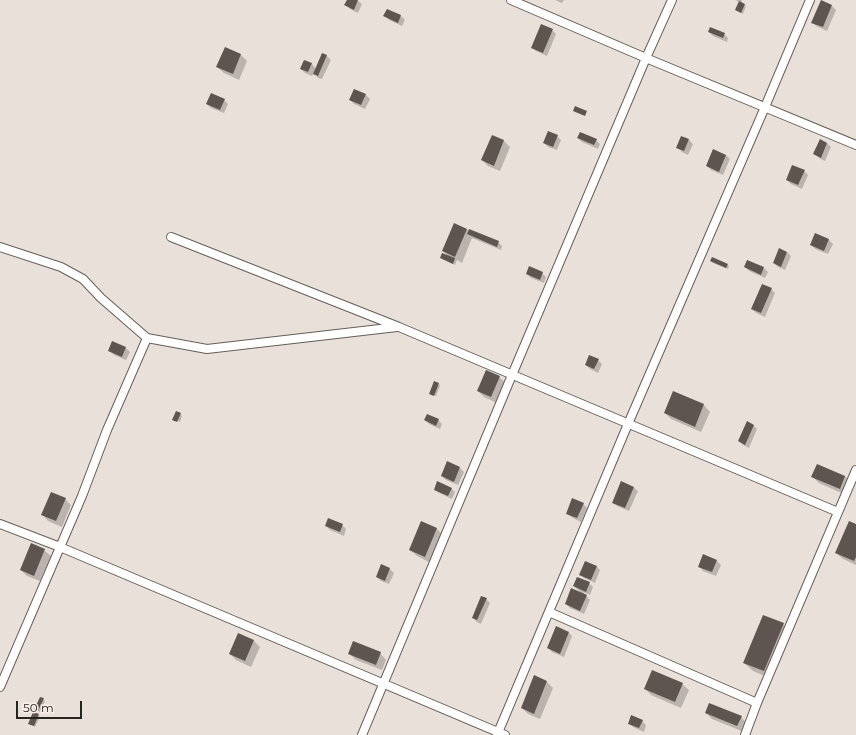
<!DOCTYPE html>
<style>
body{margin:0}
#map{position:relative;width:856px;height:735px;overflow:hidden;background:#eae0da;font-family:Montserrat,sans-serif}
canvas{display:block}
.scale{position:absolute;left:16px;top:701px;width:66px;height:18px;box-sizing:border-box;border:2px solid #272321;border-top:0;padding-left:5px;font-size:12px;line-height:14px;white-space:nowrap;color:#272321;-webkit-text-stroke:3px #f8ede7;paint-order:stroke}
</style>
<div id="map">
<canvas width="856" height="735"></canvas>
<div class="scale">50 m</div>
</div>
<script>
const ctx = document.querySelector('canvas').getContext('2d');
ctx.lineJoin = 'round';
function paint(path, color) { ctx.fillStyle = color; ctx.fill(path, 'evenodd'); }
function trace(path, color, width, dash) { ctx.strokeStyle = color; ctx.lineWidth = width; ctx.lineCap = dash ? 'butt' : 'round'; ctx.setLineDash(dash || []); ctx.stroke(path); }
const shadow = new Path2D(`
 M 348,0 L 357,0 L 362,4 L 358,13 L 350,9 L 346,5 Z
 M 555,0 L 564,0 L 562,3 Z
 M 735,0 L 742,0 L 741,3 L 746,6 L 743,14 L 736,10 L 740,2 Z
 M 832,6 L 836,10 L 827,31 L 816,26 L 812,22 Z
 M 385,16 L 401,16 L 405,20 L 402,26 L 389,20 Z
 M 552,30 L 556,34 L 547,56 L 536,51 L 532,47 Z
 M 709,32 L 724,34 L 728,38 L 727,42 L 713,36 Z
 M 225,48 L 241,55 L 247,61 L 239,80 L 224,73 L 217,67 Z
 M 323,54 L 327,56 L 331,60 L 322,79 L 318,78 L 314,73 L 312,76 L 305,73 L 301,69 L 305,61 L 312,64 L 316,69 Z
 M 354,90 L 366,95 L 370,99 L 365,109 L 354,104 L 350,100 Z
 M 224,100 L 228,104 L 224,113 L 211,108 L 207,104 Z
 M 492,136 L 504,141 L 510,147 L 500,171 L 488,166 L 482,160 Z
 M 557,136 L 561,140 L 557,150 L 548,147 L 544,143 Z
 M 682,137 L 689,140 L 693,144 L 688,155 L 682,152 L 678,148 Z
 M 578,138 L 596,140 L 600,144 L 598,149 L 582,142 Z
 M 827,143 L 831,147 L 825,161 L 819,158 L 815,154 Z
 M 713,150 L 726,155 L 730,159 L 723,175 L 711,170 L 707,166 Z
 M 804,171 L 808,175 L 802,189 L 791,184 L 787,180 Z
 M 454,224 L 467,229 L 469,232 L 498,242 L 502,246 L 501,250 L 472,238 L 462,263 L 457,260 L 455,265 L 441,258 L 449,257 L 443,251 Z
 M 829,240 L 833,244 L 828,254 L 815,249 L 811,245 Z
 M 787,252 L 791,256 L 785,270 L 778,267 L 774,263 Z
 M 711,261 L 727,265 L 729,266 L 728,269 L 713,263 Z
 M 747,261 L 764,268 L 768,272 L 765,278 L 749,271 L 745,267 Z
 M 542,273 L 546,277 L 544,283 L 531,278 L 527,274 Z
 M 771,289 L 775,293 L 765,317 L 756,313 L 752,309 Z
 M 126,348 L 130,352 L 126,360 L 114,355 L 110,351 Z
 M 598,360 L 602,364 L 598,373 L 590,369 L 586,365 Z
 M 499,377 L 506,383 L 497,403 L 484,397 L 478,391 Z
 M 439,384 L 440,386 L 436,396 L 430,394 Z
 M 674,393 L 704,405 L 710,412 L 701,432 L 671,419 L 665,413 Z
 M 180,414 L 182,416 L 180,422 L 174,419 Z
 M 425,420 L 438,420 L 442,424 L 440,429 L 429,424 Z
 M 753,425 L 757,429 L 749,448 L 743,445 L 739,441 Z
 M 818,465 L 845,476 L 851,483 L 846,495 L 819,483 L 813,477 Z
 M 460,468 L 464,472 L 458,485 L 446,480 L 442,476 Z
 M 633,487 L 638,491 L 629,511 L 617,506 L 613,502 Z
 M 451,488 L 455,492 L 452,499 L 439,493 L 435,489 Z
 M 65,499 L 71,505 L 62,527 L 48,521 L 42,514 Z
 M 583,504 L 587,508 L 581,522 L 571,517 L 567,513 Z
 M 342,525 L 346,529 L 344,536 L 330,530 L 326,526 Z
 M 856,525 L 856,565 L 843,559 L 836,553 Z
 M 437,529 L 443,535 L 431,563 L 417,556 L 410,550 Z
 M 44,550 L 51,556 L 40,581 L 27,576 L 21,570 Z
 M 717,561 L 721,565 L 716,576 L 703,571 L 699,566 Z
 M 382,566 L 390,569 L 394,573 L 389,584 L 381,581 L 377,577 Z
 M 596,566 L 600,570 L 595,583 L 584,578 L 580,574 Z
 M 589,583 L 593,587 L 590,595 L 583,592 L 590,600 L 584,614 L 570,608 L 566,604 L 582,594 L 574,586 Z
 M 486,599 L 490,603 L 481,624 L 477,622 L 473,618 Z
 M 783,624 L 792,633 L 772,679 L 753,671 L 744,663 Z
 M 568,632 L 572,636 L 564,657 L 552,652 L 548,648 Z
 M 253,640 L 260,647 L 251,667 L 236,660 L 230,654 Z
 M 380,653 L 386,660 L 382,670 L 356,660 L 350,654 Z
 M 535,677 L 547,682 L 553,688 L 540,719 L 528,714 L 522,708 Z
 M 682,684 L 689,690 L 681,708 L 651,695 L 645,689 Z
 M 43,699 L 45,701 L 40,712 L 35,709 Z
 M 706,713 L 741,717 L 747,723 L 744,732 L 712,719 Z
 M 38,715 L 40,717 L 35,727 L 29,724 Z
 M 642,721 L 646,725 L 644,732 L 633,727 L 629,723 Z`);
const building = new Path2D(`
 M 347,0 L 358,0 L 354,10 L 344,5 Z
 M 821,0 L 832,5 L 823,27 L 811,23 Z
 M 739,1 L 745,4 L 741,13 L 735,10 Z
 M 387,9 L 401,15 L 398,23 L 383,16 Z
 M 541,24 L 553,29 L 543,53 L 531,48 Z
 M 710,27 L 725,33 L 723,38 L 708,32 Z
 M 225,47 L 241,54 L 233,74 L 216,67 Z
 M 322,53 L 327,55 L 318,76 L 313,74 Z
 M 304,60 L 312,63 L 308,72 L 300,69 Z
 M 354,89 L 366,94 L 361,105 L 349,100 Z
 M 211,93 L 225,99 L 220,110 L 206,104 Z
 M 575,106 L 587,111 L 585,116 L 573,111 Z
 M 548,131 L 558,135 L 553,147 L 543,143 Z
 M 580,132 L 597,139 L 594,145 L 577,138 Z
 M 492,135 L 504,140 L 494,166 L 481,160 Z
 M 681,136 L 689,139 L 684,151 L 676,148 Z
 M 820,139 L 827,143 L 821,158 L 813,154 Z
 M 713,149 L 726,155 L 719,172 L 706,166 Z
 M 792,165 L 805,170 L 798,185 L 786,180 Z
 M 454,223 L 467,229 L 455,257 L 442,251 Z
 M 469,229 L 499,241 L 497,247 L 467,234 Z
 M 815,233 L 829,239 L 824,251 L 810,245 Z
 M 779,248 L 787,252 L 781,267 L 773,263 Z
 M 442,253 L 455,258 L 453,264 L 440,258 Z
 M 712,257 L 728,264 L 726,268 L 710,261 Z
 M 747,260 L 764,267 L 761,275 L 744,267 Z
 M 529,266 L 543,272 L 540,280 L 526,274 Z
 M 762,284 L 772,288 L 761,313 L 751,309 Z
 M 112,341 L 126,347 L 122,357 L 108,351 Z
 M 589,355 L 599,359 L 594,369 L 585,365 Z
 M 486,370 L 500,376 L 491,397 L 477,391 Z
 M 434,381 L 439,383 L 434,396 L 429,394 Z
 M 673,391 L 704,404 L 695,427 L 664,413 Z
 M 176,411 L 181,413 L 177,422 L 172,420 Z
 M 427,414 L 439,419 L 436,426 L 424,420 Z
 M 747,421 L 754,425 L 745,445 L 738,441 Z
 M 447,461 L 460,467 L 454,482 L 441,476 Z
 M 817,464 L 845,476 L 840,489 L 811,477 Z
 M 437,481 L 452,488 L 448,496 L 434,490 Z
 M 621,481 L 634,487 L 625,508 L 612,503 Z
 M 51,492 L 66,498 L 56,521 L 41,515 Z
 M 572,498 L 584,503 L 577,518 L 566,514 Z
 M 328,518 L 343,524 L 340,532 L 325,526 Z
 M 421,521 L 437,528 L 425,557 L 409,550 Z
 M 849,521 L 856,524 L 856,557 L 854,561 L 835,553 Z
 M 31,543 L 45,549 L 34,576 L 20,570 Z
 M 703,554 L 717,560 L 712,572 L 698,567 Z
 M 585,561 L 597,566 L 591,580 L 579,575 Z
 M 381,564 L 390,568 L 385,581 L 376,577 Z
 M 577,577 L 590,582 L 586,592 L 573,586 Z
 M 571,588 L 587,595 L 580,611 L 565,604 Z
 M 481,596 L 487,598 L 477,620 L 472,618 Z
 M 763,615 L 784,623 L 764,671 L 743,663 Z
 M 556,626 L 569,632 L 560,654 L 547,648 Z
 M 238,633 L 254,640 L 245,661 L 229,654 Z
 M 353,641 L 381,652 L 376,665 L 348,654 Z
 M 652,670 L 683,683 L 675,702 L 644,689 Z
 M 534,675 L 547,681 L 534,714 L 521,708 Z
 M 40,697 L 44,698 L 38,711 L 34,710 Z
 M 709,703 L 742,716 L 737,726 L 705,713 Z
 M 33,712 L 39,714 L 34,726 L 28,724 Z
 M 631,715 L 643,720 L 639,728 L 628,724 Z`);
const minor = new Path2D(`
 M 511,0 L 653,61 L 856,145
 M 171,237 L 399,327 L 838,512
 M 0,247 L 61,267 L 83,279 L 101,298 L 147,338 L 207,349 L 397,327
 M 0,524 L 60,547 L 505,735
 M 549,612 L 757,703
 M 0,687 L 82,496 L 107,430 L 147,338
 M 362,735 L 512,375 L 646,58 L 672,0
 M 497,735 L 628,424 L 765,107 L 810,0
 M 745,735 L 757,703 L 856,470`);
paint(shadow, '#0003');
paint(building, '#5e5550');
trace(minor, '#665e58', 10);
trace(minor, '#fff', 8);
</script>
